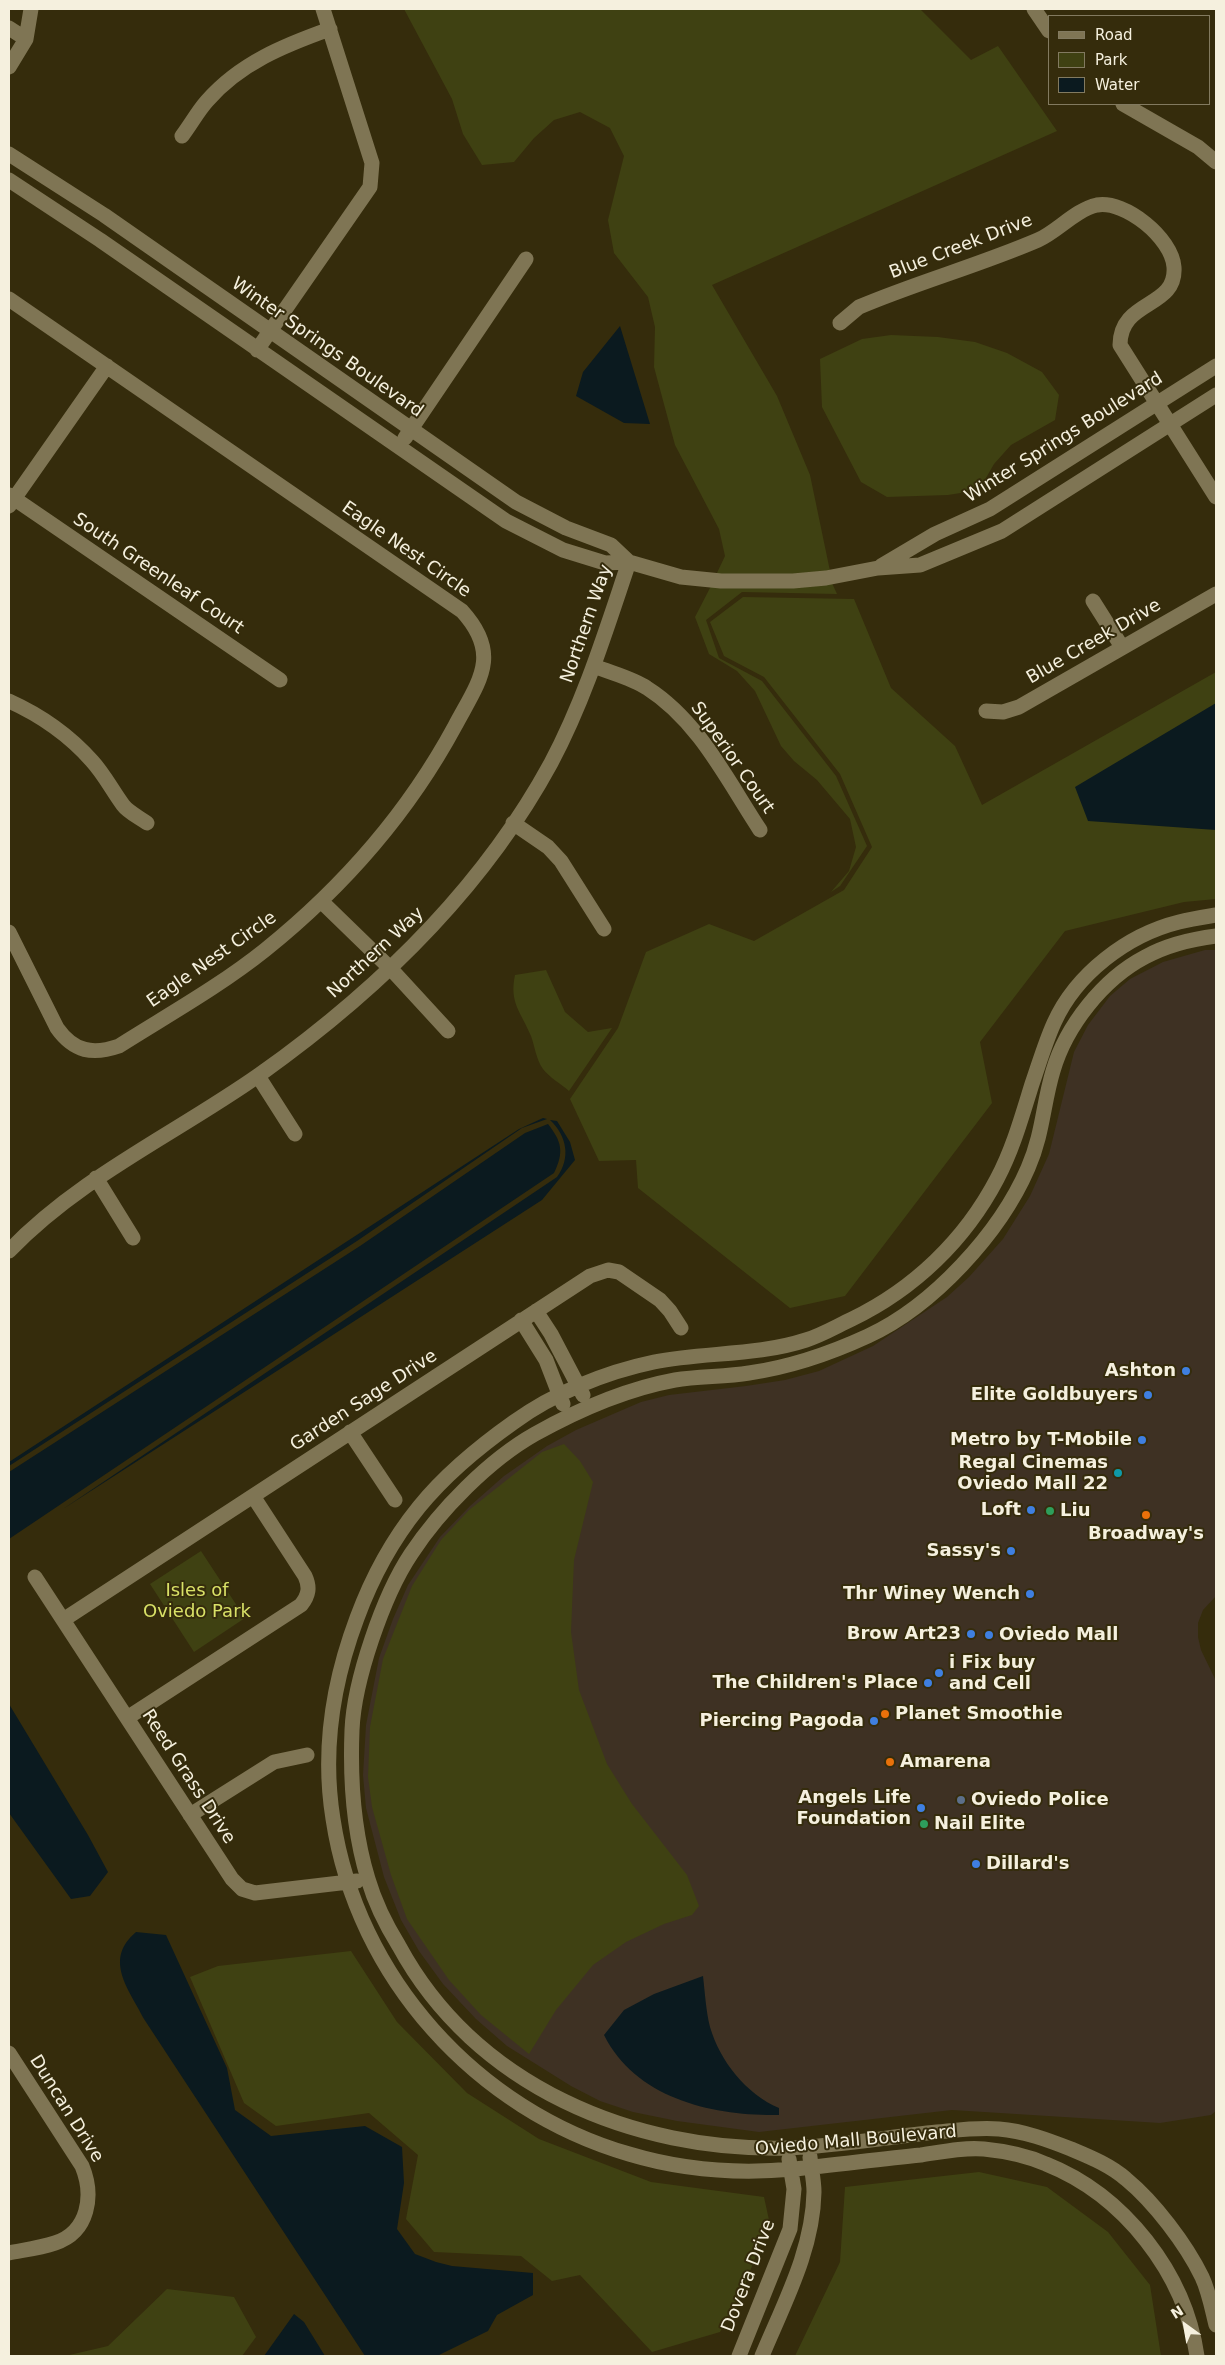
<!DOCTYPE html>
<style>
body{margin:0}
#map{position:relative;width:1225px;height:2365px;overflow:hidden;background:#352c0c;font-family:"DejaVu Sans",sans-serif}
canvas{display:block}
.frame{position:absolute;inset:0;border:10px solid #f5f0de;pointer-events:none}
.legend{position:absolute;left:1048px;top:15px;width:162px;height:90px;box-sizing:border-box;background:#352c0c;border:1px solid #827a60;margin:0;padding:6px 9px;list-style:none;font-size:15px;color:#f5f0de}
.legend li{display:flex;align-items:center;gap:10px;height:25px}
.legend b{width:25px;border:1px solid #827a60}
.north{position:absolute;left:1160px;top:2300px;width:50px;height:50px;-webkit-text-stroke:4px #352c0c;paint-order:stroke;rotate:328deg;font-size:14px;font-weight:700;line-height:20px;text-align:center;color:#f5f0de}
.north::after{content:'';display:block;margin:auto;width:18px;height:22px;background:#f5f0de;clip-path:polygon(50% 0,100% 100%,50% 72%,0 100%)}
</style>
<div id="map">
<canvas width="1225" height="2365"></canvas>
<div class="frame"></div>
<ul class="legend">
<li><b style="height:6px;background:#7f7554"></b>Road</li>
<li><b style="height:14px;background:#3f4112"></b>Park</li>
<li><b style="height:14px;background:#0b1a1f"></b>Water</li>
</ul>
<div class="north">N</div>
</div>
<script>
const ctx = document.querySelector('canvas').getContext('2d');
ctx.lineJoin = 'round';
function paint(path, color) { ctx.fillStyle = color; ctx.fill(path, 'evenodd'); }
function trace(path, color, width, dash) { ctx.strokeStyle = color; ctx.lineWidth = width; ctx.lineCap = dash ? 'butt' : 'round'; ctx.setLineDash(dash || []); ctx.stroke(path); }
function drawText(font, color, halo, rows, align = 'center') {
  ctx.font = font + ' "DejaVu Sans",sans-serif'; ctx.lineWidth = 4; ctx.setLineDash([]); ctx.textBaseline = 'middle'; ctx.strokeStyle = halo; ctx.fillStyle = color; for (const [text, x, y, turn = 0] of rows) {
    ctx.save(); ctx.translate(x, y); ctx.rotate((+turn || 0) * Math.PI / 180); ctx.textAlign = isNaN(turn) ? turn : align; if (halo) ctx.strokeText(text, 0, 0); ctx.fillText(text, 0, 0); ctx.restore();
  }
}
const commercial = new Path2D(`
 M 1205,950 L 1216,950 L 1216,1596 L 1203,1610 L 1198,1623 L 1198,1637 L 1201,1650 L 1216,1681 L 1216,2111 L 1211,2115 L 1160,2123 L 952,2110 L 759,2132 L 677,2121 L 633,2112 L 600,2101 L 571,2086 L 507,2046 L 476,2019 L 443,1984 L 419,1951 L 401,1920 L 384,1877 L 366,1808 L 363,1775 L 366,1725 L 379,1658 L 393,1619 L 408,1585 L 440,1537 L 470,1506 L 504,1476 L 547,1446 L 576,1430 L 641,1402 L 669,1395 L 746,1386 L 785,1380 L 819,1371 L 873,1346 L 947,1297 L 969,1277 L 1003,1239 L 1030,1196 L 1049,1154 L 1074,1052 L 1088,1025 L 1110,996 L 1130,979 L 1163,962 Z`);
const green = new Path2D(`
 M 404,9 L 920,9 L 971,60 L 998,46 L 1057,131 L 712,285 L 777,396 L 810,475 L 830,571 L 792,575 L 716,575 L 725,556 L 719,529 L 675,445 L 654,367 L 655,327 L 648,297 L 614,253 L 608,220 L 624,156 L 610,128 L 580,112 L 554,120 L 534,138 L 514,162 L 482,165 L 463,134 L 452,99 Z
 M 891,335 L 938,337 L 975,342 L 1007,353 L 1042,372 L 1059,395 L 1055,420 L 1011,445 L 994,464 L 979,490 L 948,495 L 887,497 L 861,482 L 822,407 L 820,359 L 862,339 Z
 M 832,583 L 837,594 L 742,592 L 706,620 L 719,658 L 762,681 L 836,776 L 867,846 L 840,886 L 831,892 L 849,871 L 856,847 L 850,819 L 817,780 L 794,761 L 781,746 L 755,691 L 737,671 L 709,654 L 695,617 L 711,586 Z
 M 743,597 L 854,599 L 891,688 L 955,746 L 982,805 L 1216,672 L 1216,899 L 1184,902 L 1065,931 L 980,1042 L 992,1103 L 845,1296 L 790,1308 L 638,1188 L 636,1160 L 599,1161 L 570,1099 L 618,1028 L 646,952 L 709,924 L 754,941 L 844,890 L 872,847 L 840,774 L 764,677 L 724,656 L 710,622 Z
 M 546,970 L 565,1012 L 588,1032 L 612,1028 L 569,1091 C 561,1084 549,1077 543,1069 C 536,1059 535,1047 531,1036 C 521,1012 509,1003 515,975 Z
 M 564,1444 L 580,1461 L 593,1482 L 574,1560 L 571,1632 L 579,1690 L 607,1764 L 632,1804 L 687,1875 L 699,1906 L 692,1915 L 664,1924 L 626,1942 L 593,1965 L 556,2010 L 529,2054 L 481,2015 L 449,1980 L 407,1919 L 391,1875 L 372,1807 L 368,1777 L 370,1727 L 383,1659 L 412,1586 L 441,1540 L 469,1510 L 542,1452 Z
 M 201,1551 L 245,1618 L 194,1652 L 150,1584 Z
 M 351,1951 L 397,2022 L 467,2093 L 539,2139 L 651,2182 L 764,2197 L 769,2220 L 745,2285 L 720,2332 L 652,2352 L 580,2275 L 552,2281 L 521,2256 L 434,2252 L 406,2219 L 418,2155 L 369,2113 L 276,2126 L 244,2103 L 190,1977 L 218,1966 Z
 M 979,2172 L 1047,2187 L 1108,2232 L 1150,2285 L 1161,2356 L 795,2356 L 840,2262 L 845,2187 Z
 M 167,2289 L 234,2297 L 256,2337 L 242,2356 L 65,2356 L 108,2346 Z`);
const water = new Path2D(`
 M 620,326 L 650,424 L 624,423 L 576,396 L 583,372 Z
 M 1216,703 L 1216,830 L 1088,821 L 1075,787 Z
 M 543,1118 L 547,1119 L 522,1128 L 357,1241 L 9,1466 L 9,1462 L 519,1129 Z
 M 550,1120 L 557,1121 L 570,1142 L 575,1160 L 542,1200 L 63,1509 L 557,1177 C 571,1158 567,1136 550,1120 Z
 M 548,1124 C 562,1142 564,1152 554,1173 L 9,1539 L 9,1472 L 360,1246 L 525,1133 Z
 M 9,1704 L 88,1835 L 108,1872 L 90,1896 L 71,1899 L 9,1813 Z
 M 136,1932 L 166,1935 L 227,2068 L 235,2110 L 271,2136 L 365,2126 L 402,2147 L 404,2183 L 397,2229 L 415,2254 L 436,2262 L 452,2266 L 533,2273 L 533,2295 L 497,2315 L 488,2331 L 437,2356 L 365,2356 L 144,2019 C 129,1989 103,1960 136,1932 Z
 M 703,1976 C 705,1993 706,2011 710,2027 C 720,2061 746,2094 779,2108 L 779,2115 C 713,2116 636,2099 604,2035 L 624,2010 L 654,1994 Z
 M 294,2314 L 304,2322 L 325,2356 L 264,2356 Z`);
const minor = new Path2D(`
 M 1034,9 L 1049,31
 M 9,28 L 26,39
 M 9,67 L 26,39 L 31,9
 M 1123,104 L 1198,147 L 1216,162
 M 182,136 C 191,124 198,111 207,101 C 240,63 285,45 330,29
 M 9,154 L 104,215 L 516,502 L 566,528 L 611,545 L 629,562
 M 9,180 L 100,240 L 506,521 L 563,550 L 605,563 L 629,562 L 681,577 L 721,581 L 793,581 L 826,578 L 878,568 L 920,565 L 1002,531 L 1216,395
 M 9,299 L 462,611 C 502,655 479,681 455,726 C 408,813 342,888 265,950 C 220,986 168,1015 119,1046 C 93,1055 74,1052 57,1028 L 9,932
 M 840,323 L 859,307 C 918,282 980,265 1038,240 C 1058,231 1075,210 1097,205 C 1125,200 1172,238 1174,267 C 1177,309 1120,299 1120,345 L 1216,497
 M 257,350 L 370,187 L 372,163 L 323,9
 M 405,438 L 526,259
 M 9,495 L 280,680
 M 9,506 L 107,366
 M 881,566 L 935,534 L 990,509 L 1216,366
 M 1093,601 L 1122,647
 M 594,666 C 611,673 632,678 647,688 C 699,721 727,780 760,830
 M 9,701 C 40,715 69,735 92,761 C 104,774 112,790 123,805 C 128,812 140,818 147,823
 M 986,711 L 1003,712 L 1019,707 L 1216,594
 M 513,823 L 548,847 L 561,861 L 604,929
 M 322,902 L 391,969 L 448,1031
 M 1216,936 C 1192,939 1167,945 1145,957 C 1103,979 1066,1026 1053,1071 C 1043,1104 1043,1134 1028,1168 C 1000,1233 933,1306 868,1336 C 829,1354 791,1367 749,1373 C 725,1377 699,1376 675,1380 C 626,1389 578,1410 535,1434 C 489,1460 440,1510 411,1554 C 383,1596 354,1681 352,1730 C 350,1780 353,1830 368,1879 C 375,1903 386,1925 399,1946 C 475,2086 633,2152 788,2148 C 838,2146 888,2137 937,2132 C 958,2130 979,2127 999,2129 C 1024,2131 1048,2140 1071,2149 C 1090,2157 1110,2165 1126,2179 C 1154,2202 1186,2244 1202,2277 C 1209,2292 1212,2309 1216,2325
 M 258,1076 L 295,1134
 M 96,1178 L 133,1238
 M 9,1251 C 80,1177 175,1134 259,1075 C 376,992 482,890 551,763 C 585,699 606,630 629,562
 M 536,1311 L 551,1334 L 583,1395
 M 521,1320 L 546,1360 L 563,1404
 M 350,1432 L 395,1500
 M 35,1577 L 232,1879 L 242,1889 L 255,1893 L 357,1881
 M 63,1620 L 590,1276 L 608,1270 L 619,1272 L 660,1300 L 670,1311 L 681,1328
 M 127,1718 L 301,1605 C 309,1595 310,1587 305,1576 L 253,1496
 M 190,1815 L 274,1762 L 307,1755
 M 9,2053 L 82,2166 C 94,2195 89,2232 55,2243 C 40,2248 24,2250 9,2253
 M 739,2356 L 790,2229 L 794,2189 L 789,2159
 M 762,2356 C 784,2303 813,2250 814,2192 C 814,2180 811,2168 810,2157
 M 1197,2356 C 1185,2273 1124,2195 1046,2164 C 1028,2156 1004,2151 984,2149 C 964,2147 941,2152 921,2155 C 879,2159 836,2165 794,2169 C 740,2174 682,2170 629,2154 C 477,2110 357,1978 333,1819 C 322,1751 333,1682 357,1618 C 371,1580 393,1539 419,1507 C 445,1475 480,1446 514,1422 C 554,1393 606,1372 654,1362 C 704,1352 757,1356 806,1340 C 822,1335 837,1326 852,1319 C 914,1289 965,1240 997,1179 C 1013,1149 1022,1116 1032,1084 C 1039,1064 1045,1043 1054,1023 C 1076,974 1127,935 1179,922 C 1191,919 1204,917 1216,915`);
const markers = [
 [1186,1371,5,"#3f7fe0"],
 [1148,1395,5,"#3f7fe0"],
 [1142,1440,5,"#3f7fe0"],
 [1118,1473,5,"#0f9aa8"],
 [1031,1510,5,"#3f7fe0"],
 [1050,1511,5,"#2e9e5b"],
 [1146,1515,5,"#e8710a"],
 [1011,1551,5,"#3f7fe0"],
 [1030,1594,5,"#3f7fe0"],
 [971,1634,5,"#3f7fe0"],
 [989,1635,5,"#3f7fe0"],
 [939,1673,5,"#3f7fe0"],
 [928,1683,5,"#3f7fe0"],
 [885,1714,5,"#e8710a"],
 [874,1721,5,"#3f7fe0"],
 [890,1762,5,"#e8710a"],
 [961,1800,5,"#5c6f8a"],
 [921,1808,5,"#3f7fe0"],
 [924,1824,5,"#2e9e5b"],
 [976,1864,5,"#3f7fe0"]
];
const streetNames = [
 ["Blue Creek Drive",961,247,-21],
 ["Winter Springs Boulevard",327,348,35],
 ["Winter Springs Boulevard",1064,438,-32],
 ["Eagle Nest Circle",406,550,35],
 ["South Greenleaf Court",158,574,34],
 ["Northern Way",587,624,-71],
 ["Blue Creek Drive",1094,642,-30],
 ["Superior Court",732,758,55],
 ["Northern Way",376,953,-43],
 ["Eagle Nest Circle",212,960,-35],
 ["Garden Sage Drive",364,1401,-33],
 ["Reed Grass Drive",188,1777,57],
 ["Duncan Drive",66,2109,58],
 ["Oviedo Mall Boulevard",856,2141,-5],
 ["Dovera Drive",749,2276,-69]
];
const poiNames = [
 ["Ashton",1176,1371],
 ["Elite Goldbuyers",1138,1395],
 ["Metro by T-Mobile",1132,1440],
 ["Regal Cinemas",1108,1463],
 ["Oviedo Mall 22",1108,1484],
 ["Loft",1021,1510],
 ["Liu",1060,1511,"left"],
 ["Broadway's",1146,1534,"center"],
 ["Sassy's",1001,1551],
 ["Thr Winey Wench",1020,1594],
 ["Brow Art23",961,1634],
 ["Oviedo Mall",999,1635,"left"],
 ["i Fix buy",949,1663,"left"],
 ["and Cell",949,1684,"left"],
 ["The Children's Place",918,1683],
 ["Planet Smoothie",895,1714,"left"],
 ["Piercing Pagoda",864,1721],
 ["Amarena",900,1762,"left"],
 ["Angels Life",911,1798],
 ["Foundation",911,1819],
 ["Oviedo Police",971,1800,"left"],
 ["Nail Elite",934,1824,"left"],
 ["Dillard's",986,1864,"left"]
];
const parkNames = [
 ["Isles of",197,1591],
 ["Oviedo Park",197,1612]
];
paint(commercial, '#3e3123');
paint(green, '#3f4112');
paint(water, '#0b1a1f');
trace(minor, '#7f7554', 15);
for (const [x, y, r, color] of markers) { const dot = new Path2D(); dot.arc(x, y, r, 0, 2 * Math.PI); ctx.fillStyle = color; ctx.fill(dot); trace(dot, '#352c0c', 2); }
drawText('18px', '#f5f0de', '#352c0c', streetNames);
drawText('bold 18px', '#f5f0de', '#352c0c', poiNames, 'right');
drawText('18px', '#d9e167', '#352c0c', parkNames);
</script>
